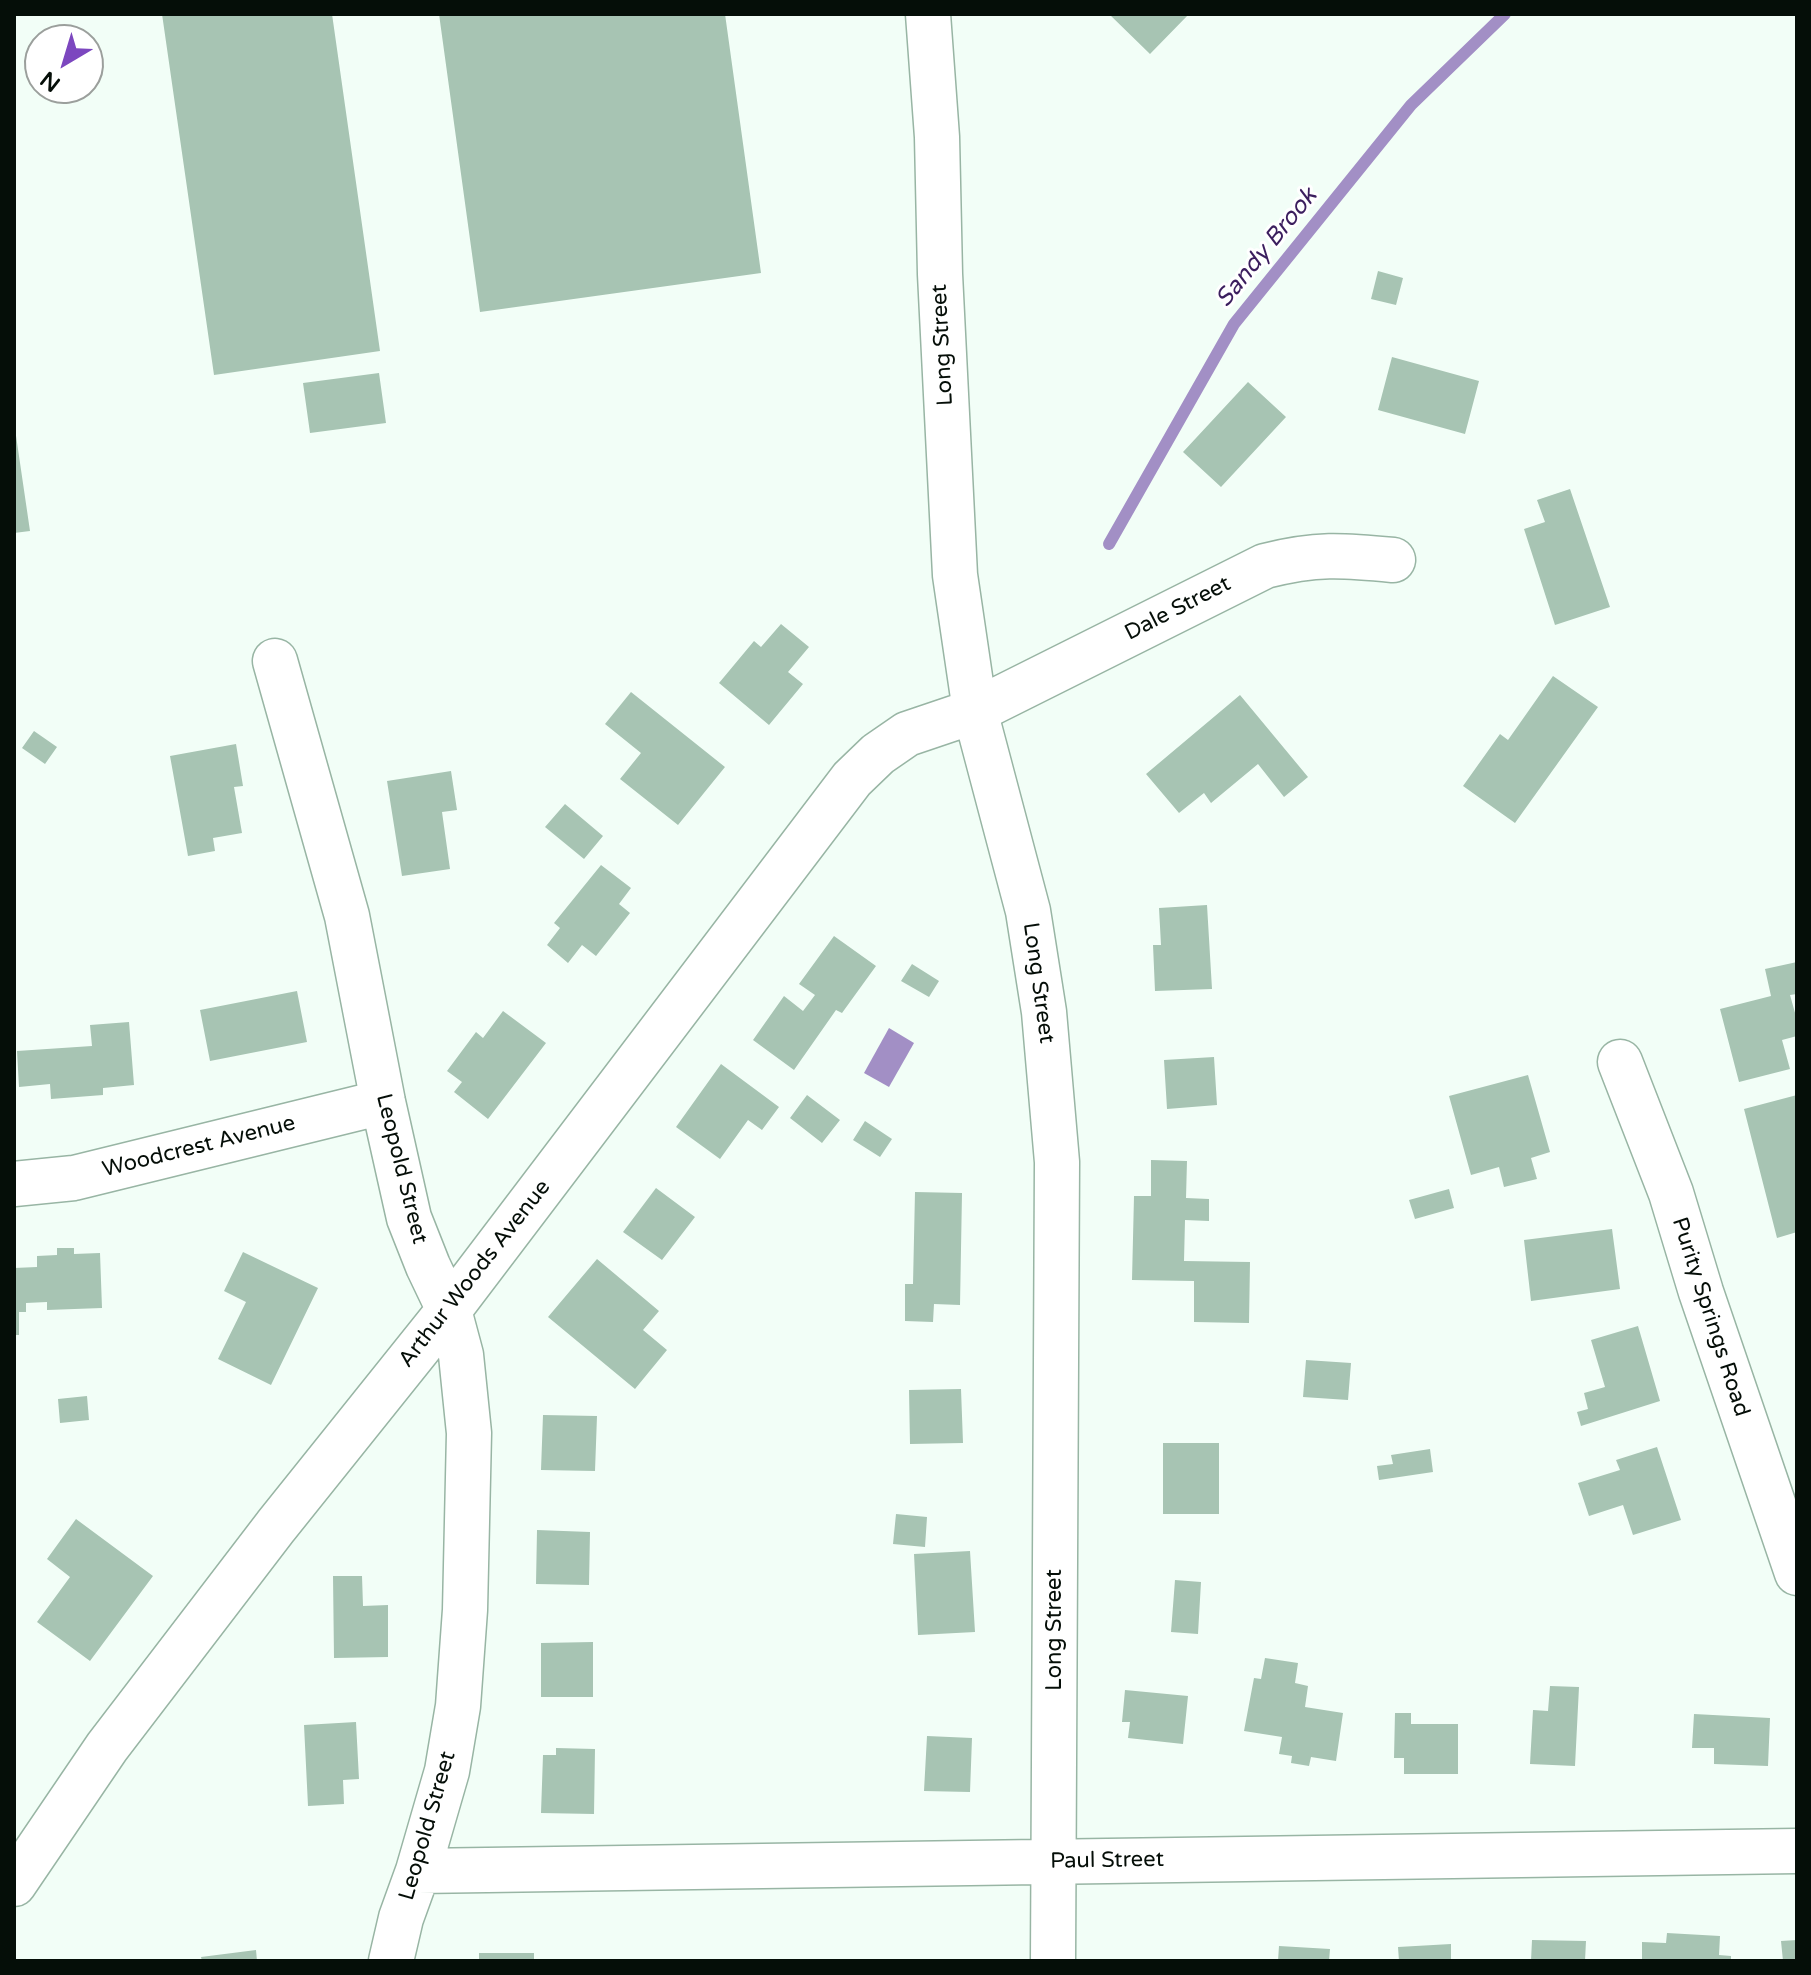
<!DOCTYPE html>
<style>
body{margin:0}
#map{position:relative;width:1811px;height:1975px;overflow:hidden;background:#f2fef7;font-family:"Varela Round",sans-serif}
canvas{display:block}
.frame{position:absolute;inset:0;border:16px solid #050e08;pointer-events:none}
.north{position:absolute;left:24px;top:24px;width:80px;height:80px;box-sizing:border-box;background:#fff;border:2px solid #9b9f9c;border-radius:50%;rotate:218deg;font-size:22px;font-weight:700;line-height:32px;text-align:center;color:#050e08}
.north::after{content:'';display:block;margin:auto;width:28px;height:36px;background:#7c47bf;clip-path:polygon(50% 0,100% 100%,50% 72%,0 100%)}
</style>
<div id="map">
<canvas width="1811" height="1975"></canvas>
<div class="frame"></div>
<div class="north">N</div>
</div>
<script>
const ctx = document.querySelector('canvas').getContext('2d');
ctx.lineJoin = 'round';
function paint(path, color) { ctx.fillStyle = color; ctx.fill(path, 'evenodd'); }
function trace(path, color, width, dash) { ctx.strokeStyle = color; ctx.lineWidth = width; ctx.lineCap = dash ? 'butt' : 'round'; ctx.setLineDash(dash || []); ctx.stroke(path); }
function drawText(font, color, halo, rows, align = 'center') {
  ctx.font = font + ' "Varela Round",sans-serif'; ctx.lineWidth = 6; ctx.setLineDash([]); ctx.textBaseline = 'middle'; ctx.strokeStyle = halo; ctx.fillStyle = color; for (const [text, x, y, turn = 0] of rows) {
    ctx.save(); ctx.translate(x, y); ctx.rotate((+turn || 0) * Math.PI / 180); ctx.textAlign = isNaN(turn) ? turn : align; if (halo) ctx.strokeText(text, 0, 0); ctx.fillText(text, 0, 0); ctx.restore();
  }
}
const water = new Path2D(`
 M 889,1028 L 914,1043 L 889,1087 L 864,1073 Z`);
const stream = new Path2D(`
 M 1109,544 L 1234,324 L 1411,105 L 1505,14`);
const building = new Path2D(`
 M 162,14 L 332,14 L 380,351 L 214,375 Z
 M 439,14 L 725,14 L 761,273 L 480,312 Z
 M 1109,14 L 1189,14 L 1150,54 Z
 M 1378,271 L 1403,278 L 1396,305 L 1371,299 Z
 M 1392,357 L 1479,381 L 1465,434 L 1378,410 Z
 M 379,373 L 386,423 L 310,433 L 303,383 Z
 M 1248,382 L 1286,417 L 1221,487 L 1183,452 Z
 M 14,422 L 30,531 L 14,533 Z
 M 1570,489 L 1610,607 L 1555,625 L 1524,529 L 1545,522 L 1537,500 Z
 M 781,624 L 809,647 L 788,672 L 803,684 L 769,725 L 719,683 L 754,641 L 761,647 Z
 M 1553,676 L 1598,707 L 1515,823 L 1463,786 L 1500,734 L 1508,740 Z
 M 631,692 L 725,767 L 678,825 L 620,779 L 641,753 L 605,724 Z
 M 1240,695 L 1308,777 L 1284,797 L 1258,764 L 1211,803 L 1204,793 L 1179,813 L 1146,774 Z
 M 34,731 L 57,747 L 45,764 L 22,748 Z
 M 236,744 L 243,786 L 234,787 L 242,833 L 213,838 L 215,851 L 188,856 L 170,756 Z
 M 451,771 L 457,810 L 442,812 L 450,869 L 402,876 L 387,781 Z
 M 565,804 L 603,836 L 584,859 L 545,827 Z
 M 601,865 L 631,888 L 619,904 L 630,913 L 596,956 L 582,945 L 568,963 L 547,945 L 560,928 L 554,923 Z
 M 1207,905 L 1212,989 L 1155,991 L 1153,945 L 1161,945 L 1159,908 Z
 M 834,936 L 876,966 L 842,1013 L 836,1010 L 794,1070 L 753,1040 L 784,996 L 803,1011 L 815,995 L 799,984 Z
 M 1797,962 L 1797,994 L 1790,995 L 1797,1020 L 1797,1036 L 1782,1040 L 1790,1069 L 1739,1082 L 1720,1009 L 1771,996 L 1765,969 Z
 M 912,964 L 939,981 L 929,997 L 901,981 Z
 M 297,991 L 307,1042 L 210,1061 L 200,1010 Z
 M 503,1011 L 546,1043 L 488,1119 L 454,1092 L 462,1082 L 447,1071 L 476,1032 L 483,1038 Z
 M 129,1022 L 134,1085 L 103,1088 L 103,1095 L 51,1099 L 50,1084 L 19,1087 L 17,1051 L 92,1046 L 90,1025 Z
 M 1214,1057 L 1217,1105 L 1167,1109 L 1164,1060 Z
 M 721,1064 L 779,1107 L 762,1130 L 748,1120 L 720,1159 L 676,1127 Z
 M 1528,1075 L 1550,1152 L 1531,1158 L 1537,1179 L 1504,1187 L 1499,1167 L 1471,1175 L 1449,1096 Z
 M 807,1095 L 840,1120 L 822,1143 L 790,1118 Z
 M 1797,1095 L 1797,1232 L 1777,1238 L 1744,1109 Z
 M 865,1121 L 892,1139 L 880,1157 L 853,1140 Z
 M 1151,1160 L 1187,1161 L 1186,1198 L 1209,1199 L 1209,1221 L 1185,1220 L 1184,1261 L 1250,1262 L 1249,1323 L 1194,1322 L 1194,1281 L 1132,1280 L 1134,1196 L 1151,1196 Z
 M 656,1188 L 695,1217 L 662,1260 L 623,1232 Z
 M 1449,1189 L 1454,1208 L 1415,1219 L 1409,1200 Z
 M 915,1192 L 962,1193 L 960,1305 L 934,1304 L 933,1322 L 905,1321 L 905,1284 L 913,1284 Z
 M 1612,1229 L 1620,1289 L 1531,1301 L 1524,1240 Z
 M 57,1248 L 74,1248 L 74,1254 L 100,1253 L 102,1308 L 47,1310 L 47,1302 L 26,1303 L 26,1312 L 19,1312 L 19,1335 L 14,1335 L 14,1268 L 37,1267 L 37,1256 L 57,1255 Z
 M 243,1252 L 318,1288 L 271,1385 L 218,1359 L 246,1302 L 224,1291 Z
 M 597,1259 L 659,1311 L 643,1330 L 667,1350 L 635,1389 L 548,1317 Z
 M 1638,1326 L 1660,1401 L 1581,1426 L 1577,1412 L 1588,1409 L 1584,1393 L 1605,1387 L 1591,1340 Z
 M 1306,1360 L 1351,1363 L 1348,1400 L 1303,1397 Z
 M 961,1389 L 963,1443 L 910,1444 L 909,1390 Z
 M 87,1396 L 89,1420 L 60,1423 L 58,1399 Z
 M 543,1415 L 597,1416 L 595,1471 L 541,1470 Z
 M 1163,1443 L 1219,1443 L 1219,1514 L 1163,1514 Z
 M 1657,1447 L 1681,1520 L 1633,1535 L 1623,1505 L 1589,1516 L 1578,1483 L 1620,1470 L 1616,1460 Z
 M 1430,1449 L 1433,1472 L 1379,1480 L 1377,1466 L 1393,1464 L 1391,1455 Z
 M 896,1514 L 927,1517 L 925,1547 L 893,1544 Z
 M 76,1519 L 153,1576 L 90,1661 L 37,1622 L 70,1577 L 47,1559 Z
 M 537,1530 L 590,1532 L 589,1585 L 536,1584 Z
 M 970,1551 L 975,1632 L 918,1635 L 914,1554 Z
 M 333,1576 L 362,1576 L 363,1606 L 388,1605 L 388,1657 L 334,1658 Z
 M 1175,1580 L 1201,1582 L 1198,1634 L 1171,1632 Z
 M 593,1642 L 593,1697 L 541,1697 L 541,1643 Z
 M 1265,1658 L 1298,1663 L 1295,1683 L 1308,1686 L 1305,1707 L 1343,1713 L 1336,1761 L 1311,1757 L 1309,1766 L 1291,1763 L 1292,1756 L 1279,1754 L 1282,1737 L 1244,1731 L 1254,1678 L 1261,1679 Z
 M 1550,1686 L 1579,1687 L 1575,1766 L 1530,1764 L 1533,1710 L 1548,1711 Z
 M 1125,1690 L 1188,1696 L 1183,1744 L 1128,1738 L 1130,1722 L 1122,1722 Z
 M 1395,1713 L 1411,1713 L 1411,1724 L 1458,1724 L 1458,1774 L 1404,1774 L 1404,1758 L 1394,1758 Z
 M 1694,1714 L 1770,1718 L 1768,1766 L 1714,1764 L 1714,1748 L 1692,1748 Z
 M 356,1722 L 359,1779 L 343,1780 L 344,1804 L 308,1806 L 304,1725 Z
 M 927,1736 L 972,1738 L 970,1792 L 924,1791 Z
 M 556,1748 L 595,1749 L 594,1814 L 541,1813 L 543,1755 L 556,1755 Z
 M 1667,1933 L 1720,1936 L 1719,1955 L 1731,1956 L 1731,1961 L 1642,1961 L 1642,1942 L 1666,1943 Z
 M 1532,1940 L 1586,1941 L 1585,1961 L 1531,1961 Z
 M 1797,1940 L 1797,1961 L 1783,1961 L 1781,1941 Z
 M 1451,1944 L 1451,1961 L 1399,1961 L 1398,1947 Z
 M 1279,1946 L 1330,1949 L 1329,1961 L 1278,1961 Z
 M 256,1950 L 257,1961 L 202,1961 L 201,1957 Z
 M 479,1953 L 534,1953 L 534,1961 L 479,1961 Z`);
const minor = new Path2D(`
 M 928,14 L 937,137 L 940,274 L 955,575 L 975,711 L 1028,911 L 1044,1012 L 1057,1162 L 1053,1961
 M 275,661 L 347,916 L 383,1102 L 409,1218 L 428,1266 L 449,1310 L 461,1355 L 469,1433 L 465,1610 L 458,1706 L 447,1771 L 418,1871 L 401,1918 L 391,1961
 M 1620,1062 L 1671,1193 L 1701,1292 L 1797,1573
 M 14,1184 L 74,1178 L 383,1102
 M 418,1871 L 1797,1851
 M 14,1884 L 107,1747 L 276,1526 L 449,1310 L 852,779 L 878,754 L 907,734 L 975,711 L 1265,566 C 1316,553 1342,555 1393,560`);
const streetNames = [
 ["Long Street",943,345,-93],
 ["Dale Street",1178,609,-27],
 ["Long Street",1038,983,82],
 ["Woodcrest Avenue",199,1147,-14],
 ["Leopold Street",401,1169,76],
 ["Arthur Woods Avenue",475,1274,-52],
 ["Purity Springs Road",1710,1317,72],
 ["Long Street",1055,1630,-90],
 ["Leopold Street",428,1826,-74],
 ["Paul Street",1107,1861,-1]
];
const waterNames = [
 ["Sandy Brook",1267,248,-51]
];
paint(water, '#a28fc5');
trace(stream, '#a28fc5', 12);
paint(building, '#a7c4b3');
trace(minor, '#98b5a4', 47);
trace(minor, '#fff', 44);
drawText('22px', '#050e08', '#fff', streetNames);
drawText('italic 24px', '#3b1e5e', '#fff', waterNames);
</script>
